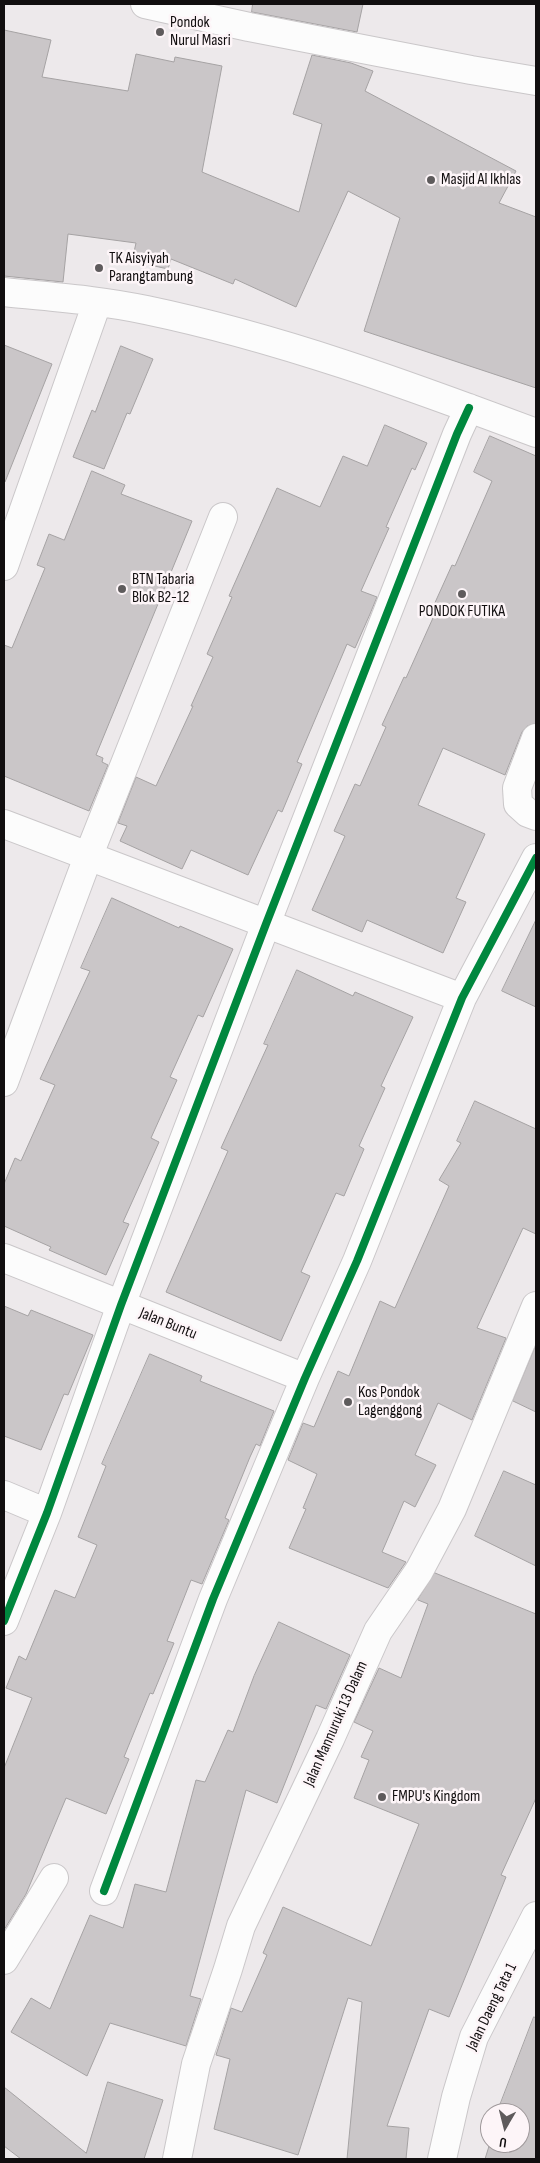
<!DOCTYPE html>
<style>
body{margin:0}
#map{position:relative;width:540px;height:2163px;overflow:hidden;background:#ede9eb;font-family:"Sofia Sans Condensed",sans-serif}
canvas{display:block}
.frame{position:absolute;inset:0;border:5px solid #110e0f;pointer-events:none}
.north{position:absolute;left:480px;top:2103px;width:50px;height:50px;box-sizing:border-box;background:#fdf5f8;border:1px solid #9f999b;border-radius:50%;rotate:188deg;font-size:14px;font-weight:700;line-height:20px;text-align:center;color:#110e0f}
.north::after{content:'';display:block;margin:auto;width:18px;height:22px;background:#5e5b5c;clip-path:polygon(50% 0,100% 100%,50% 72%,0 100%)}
</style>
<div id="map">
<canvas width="540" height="2163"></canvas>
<div class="frame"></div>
<div class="north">U</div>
</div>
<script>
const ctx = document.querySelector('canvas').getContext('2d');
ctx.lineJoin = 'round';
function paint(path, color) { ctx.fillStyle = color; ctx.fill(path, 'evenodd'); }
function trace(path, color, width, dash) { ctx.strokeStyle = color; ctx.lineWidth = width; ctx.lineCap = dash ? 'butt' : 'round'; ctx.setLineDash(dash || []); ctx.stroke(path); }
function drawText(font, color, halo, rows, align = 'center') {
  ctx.font = font + ' "Sofia Sans Condensed",sans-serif'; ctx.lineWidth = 5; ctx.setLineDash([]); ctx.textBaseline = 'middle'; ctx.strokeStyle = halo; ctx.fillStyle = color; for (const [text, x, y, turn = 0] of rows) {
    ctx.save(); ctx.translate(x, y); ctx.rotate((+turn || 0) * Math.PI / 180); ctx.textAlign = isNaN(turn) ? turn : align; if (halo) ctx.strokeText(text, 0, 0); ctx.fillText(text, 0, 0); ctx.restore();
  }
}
const building = new Path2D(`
 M 253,4 L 363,4 L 357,32 L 252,12 Z
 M 4,30 L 51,40 L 42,77 L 128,91 L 136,54 L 174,62 L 175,57 L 222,66 L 202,172 L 299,212 L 322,124 L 293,114 L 312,55 L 351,63 L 373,71 L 365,91 L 516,171 L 499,203 L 536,217 L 536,388 L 364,331 L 400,218 L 348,191 L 296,307 L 235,279 L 233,284 L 171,259 L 168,269 L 132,261 L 136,243 L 68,234 L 63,282 L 4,276 Z
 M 4,345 L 52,364 L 5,482 L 4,481 Z
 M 121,346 L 153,359 L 130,414 L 127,413 L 104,469 L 73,457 L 92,410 L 95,412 Z
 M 385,425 L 427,443 L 415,470 L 412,468 L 386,527 L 389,528 L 361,591 L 377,597 L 370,614 L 355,648 L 347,644 L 297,762 L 302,764 L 282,812 L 278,810 L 248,875 L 191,850 L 182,869 L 120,841 L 127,826 L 118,823 L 136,777 L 156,786 L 193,706 L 191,706 L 213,657 L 207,654 L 232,597 L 229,596 L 277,488 L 320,507 L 343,456 L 367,466 Z
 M 490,436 L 536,456 L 536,723 L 527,726 L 522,732 L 505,775 L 443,748 L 418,805 L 485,834 L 456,898 L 466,902 L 443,953 L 367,920 L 362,932 L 312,910 L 345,836 L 334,831 L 355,784 L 360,786 L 386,727 L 382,725 L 404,677 L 406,678 L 437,609 L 433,607 L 452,565 L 455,566 L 492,481 L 474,472 Z
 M 92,471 L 125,485 L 121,494 L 192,521 L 96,755 L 103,758 L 102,762 L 108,765 L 89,811 L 4,776 L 4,645 L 12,648 L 45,568 L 37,565 L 49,534 L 64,540 Z
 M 112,898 L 179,928 L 180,926 L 233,949 L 203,1017 L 198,1015 L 170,1077 L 177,1080 L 151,1138 L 159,1142 L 123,1222 L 129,1224 L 106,1275 L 49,1250 L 51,1247 L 4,1226 L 4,1184 L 15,1158 L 21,1161 L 55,1085 L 40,1079 L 90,971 L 81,968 Z
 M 536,920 L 536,1007 L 502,991 Z
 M 297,970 L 353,996 L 355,992 L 413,1017 L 381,1086 L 385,1088 L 359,1146 L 364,1149 L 344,1196 L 336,1193 L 301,1272 L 310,1276 L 281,1341 L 166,1292 L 228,1151 L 221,1148 L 268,1045 L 264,1044 Z
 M 475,1101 L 536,1129 L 536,1234 L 523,1228 L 477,1328 L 506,1338 L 472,1420 L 438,1403 L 415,1455 L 436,1465 L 415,1507 L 404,1501 L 382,1552 L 406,1562 L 388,1588 L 289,1548 L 306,1509 L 303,1508 L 317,1474 L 288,1460 L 303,1423 L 314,1427 L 338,1371 L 349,1376 L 380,1301 L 395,1308 L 449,1186 L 439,1180 L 461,1143 L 457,1141 Z
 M 4,1306 L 28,1316 L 31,1310 L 93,1335 L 68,1395 L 64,1394 L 41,1450 L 4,1436 Z
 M 535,1348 L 536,1348 L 536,1412 L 513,1401 Z
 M 150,1354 L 202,1376 L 200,1381 L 274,1411 L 260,1446 L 256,1444 L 250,1457 L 225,1518 L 229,1520 L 202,1584 L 191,1580 L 167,1641 L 174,1643 L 153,1694 L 150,1693 L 124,1757 L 129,1759 L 106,1814 L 66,1798 L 26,1894 L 4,1930 L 4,1768 L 32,1698 L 6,1688 L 19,1656 L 26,1660 L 55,1590 L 75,1598 L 97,1545 L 78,1537 L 106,1466 L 102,1464 Z
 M 504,1471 L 536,1485 L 536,1566 L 475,1536 Z
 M 435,1573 L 536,1614 L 536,1798 L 501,1875 L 506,1877 L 449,2017 L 429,2009 L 387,2126 L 409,2128 L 406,2159 L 347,2159 L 362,2002 L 348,1998 L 298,2155 L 214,2129 L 230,2059 L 216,2055 L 231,2008 L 242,2012 L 267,1955 L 263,1953 L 283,1907 L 371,1946 L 419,1824 L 354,1798 L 369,1760 L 361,1757 L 373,1731 L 354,1722 L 379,1668 L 401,1678 L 428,1604 L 418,1600 Z
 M 279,1622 L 350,1655 L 326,1709 L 316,1705 L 277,1803 L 246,1790 L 190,1996 L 201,1999 L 186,2046 L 110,2023 L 87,2076 L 11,2032 L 31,1998 L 50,2009 L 90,1915 L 123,1928 L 135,1884 L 166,1892 L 196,1780 L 205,1782 L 228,1730 L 233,1732 L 254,1676 Z
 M 534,2017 L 536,2018 L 536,2159 L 485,2159 L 490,2143 L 520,2143 L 520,2113 L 497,2113 Z
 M 108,2082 L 163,2100 L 144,2159 L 21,2159 L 4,2146 L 4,2087 L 86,2153 Z`);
const minor = new Path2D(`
 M 145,4 L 249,27 L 471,70 L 536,81
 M 4,292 C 51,297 100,300 146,310 C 280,338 408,385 536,433
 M 4,566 L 97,303
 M 536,738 L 517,788 L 518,804 L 528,813 L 536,816
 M 4,824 L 462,998
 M 4,1082 L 88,857 L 223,517
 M 4,1258 L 305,1378
 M 4,1495 L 47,1513
 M 4,1621 L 47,1513 L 121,1305 L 266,924 L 457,434 L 469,408
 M 104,1891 L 213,1599 L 305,1378 L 357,1261 L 462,998 L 536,858
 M 4,1960 L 54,1878
 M 177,2159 L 196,2064 L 228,1969 L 241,1926 L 330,1739 L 378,1631 L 419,1571 L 452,1509 L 536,1306`);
const tertiary = new Path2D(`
 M 442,2159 L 456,2097 L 474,2037 L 536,1916`);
const cycleway = new Path2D(`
 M 4,1621 L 47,1513 L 121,1305 L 266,924 L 457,434 L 469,408
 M 104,1891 L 213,1599 L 305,1378 L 357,1261 L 462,998 L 536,858`);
const markers = [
 [160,32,5,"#5e5b5c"],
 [431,180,5,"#5e5b5c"],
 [99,268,5,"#5e5b5c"],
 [122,589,5,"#5e5b5c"],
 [462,594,5,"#5e5b5c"],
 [348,1402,5,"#5e5b5c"],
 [382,1797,5,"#5e5b5c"]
];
const poiNames = [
 ["Pondok",170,23],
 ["Nurul Masri",170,41],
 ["Masjid Al Ikhlas",441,180],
 ["TK Aisyiyah",109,259],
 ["Parangtambung",109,277],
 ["BTN Tabaria",132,580],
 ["Blok B2-12",132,598],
 ["PONDOK FUTIKA",462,612,"center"],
 ["Kos Pondok",358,1393],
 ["Lagenggong",358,1411],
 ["FMPU's Kingdom",392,1797]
];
const streetNames = [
 ["Jalan Buntu",168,1324,22],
 ["Jalan Mannuruki 13 Dalam",336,1724,-66],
 ["Jalan Daeng Tata 1",492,2007,-64]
];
paint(building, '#cac6c8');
trace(building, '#a5a2a3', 1);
trace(minor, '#cac7c9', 30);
trace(tertiary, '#cac7c9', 30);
trace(minor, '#fcfcfc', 28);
trace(tertiary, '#fcfcfc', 28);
trace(cycleway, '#00873e', 8);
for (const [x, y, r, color] of markers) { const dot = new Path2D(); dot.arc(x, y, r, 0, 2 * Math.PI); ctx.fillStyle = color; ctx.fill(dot); trace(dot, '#fdf5f8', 2); }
drawText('16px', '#110e0f', '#fdf5f8', poiNames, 'left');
drawText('16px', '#110e0f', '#fdf5f8', streetNames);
</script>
